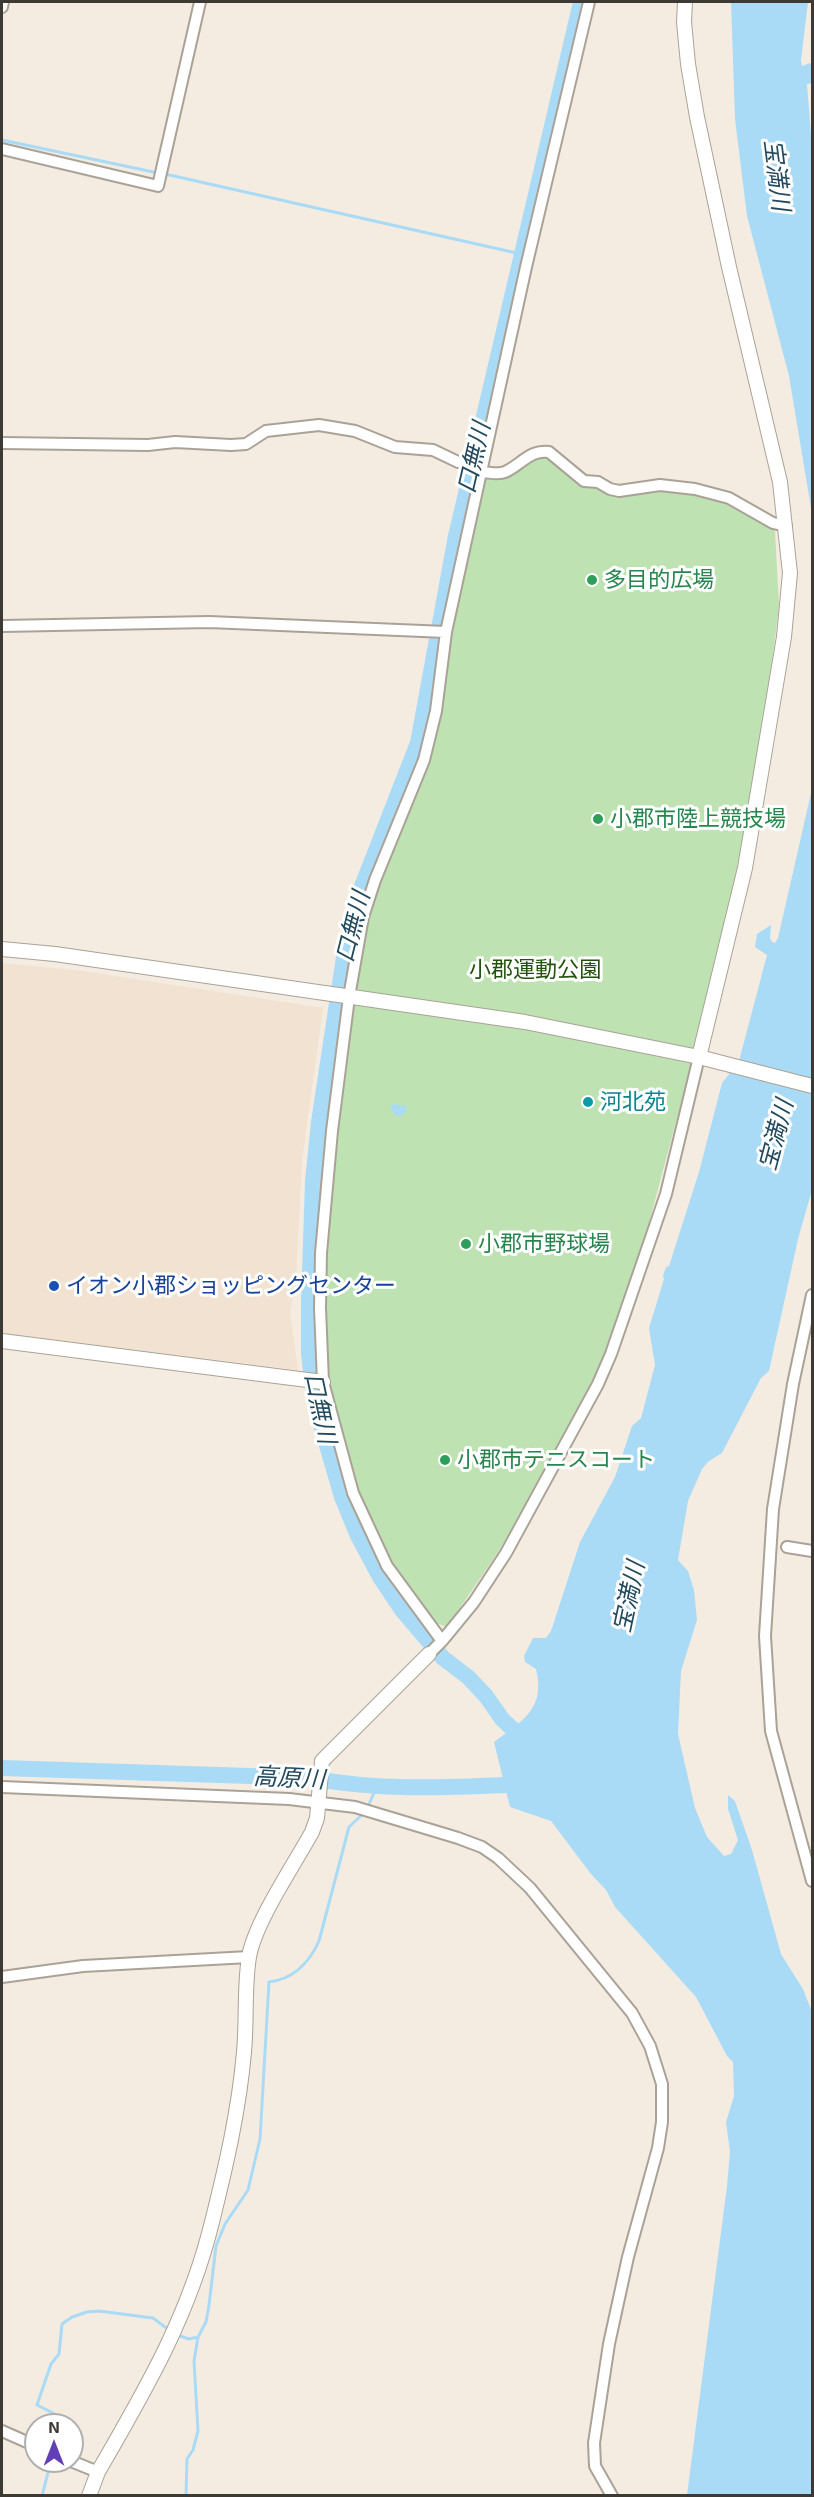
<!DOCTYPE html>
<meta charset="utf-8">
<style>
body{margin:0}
#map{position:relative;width:814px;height:2497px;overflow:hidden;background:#f5ece1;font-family:"Exo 2",sans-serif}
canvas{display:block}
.frame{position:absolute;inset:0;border:3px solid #3d3a35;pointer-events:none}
.north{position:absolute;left:24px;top:2413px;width:60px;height:60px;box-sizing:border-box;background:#fff;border:2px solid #b1b0ae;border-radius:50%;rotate:0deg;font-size:16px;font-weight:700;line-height:24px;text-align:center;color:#3d3a35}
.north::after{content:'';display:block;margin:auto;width:21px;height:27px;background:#633fb7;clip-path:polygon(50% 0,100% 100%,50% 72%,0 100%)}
</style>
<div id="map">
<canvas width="814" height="2497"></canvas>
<div class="frame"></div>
<div class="north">N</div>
</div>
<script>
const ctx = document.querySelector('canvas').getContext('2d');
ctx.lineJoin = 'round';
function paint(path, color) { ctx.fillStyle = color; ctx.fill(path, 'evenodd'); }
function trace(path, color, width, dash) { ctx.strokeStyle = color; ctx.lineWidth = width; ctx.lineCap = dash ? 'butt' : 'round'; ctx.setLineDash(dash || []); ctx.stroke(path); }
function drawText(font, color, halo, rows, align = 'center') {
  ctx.font = font + ' "Exo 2","Noto Sans JP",sans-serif'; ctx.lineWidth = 6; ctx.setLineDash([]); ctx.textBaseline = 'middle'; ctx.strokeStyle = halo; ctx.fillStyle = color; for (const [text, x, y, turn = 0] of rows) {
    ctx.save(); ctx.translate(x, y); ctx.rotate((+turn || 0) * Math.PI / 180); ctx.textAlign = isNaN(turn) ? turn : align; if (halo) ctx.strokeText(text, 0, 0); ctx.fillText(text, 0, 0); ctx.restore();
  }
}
const built = new Path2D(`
 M 2,963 L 83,971 L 323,1008 L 302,1161 L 296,1277 L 290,1312 L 298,1370 L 2,1333 Z`);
const green = new Path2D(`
 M 536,455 C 561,454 571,481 591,485 C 617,489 644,487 670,489 C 712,492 742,508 775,531 L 779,606 L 770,680 L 742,845 L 701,1028 L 641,1253 L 599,1371 L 541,1483 L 496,1555 L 447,1627 L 433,1622 L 390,1564 L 354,1488 L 328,1390 L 324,1335 L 327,1302 L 323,1274 L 334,1131 L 365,927 L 378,884 L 426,761 L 483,478 L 499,477 Z`);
const water = new Path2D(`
 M 731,2 L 808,2 L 801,60 L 802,66 L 810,63 L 812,65 L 812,83 L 807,84 L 812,149 L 812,514 L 789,376 L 747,216 L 735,119 Z
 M 812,777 L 812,1190 L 798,1239 L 769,1371 L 761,1378 L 722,1453 L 709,1461 L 702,1469 L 688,1501 L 678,1560 L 688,1571 L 694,1590 L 697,1620 L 681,1671 L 678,1734 L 695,1808 L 707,1837 L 724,1856 L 731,1854 L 738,1840 L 728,1809 L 728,1795 L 735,1801 L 752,1850 L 781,1954 L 803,1989 L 812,2012 L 812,2495 L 687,2495 L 727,2186 L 730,2152 L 726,2122 L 734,2096 L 733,2062 L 727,2056 L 696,1997 L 615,1907 L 606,1890 L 591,1874 L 551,1821 L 510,1807 L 494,1742 C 522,1721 546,1709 536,1669 L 525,1662 L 524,1656 L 533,1638 L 546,1638 L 551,1631 L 580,1542 L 615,1477 L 632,1426 L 641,1418 L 655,1365 L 649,1328 L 664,1279 L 663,1276 L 666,1267 L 669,1266 L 699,1172 L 722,1083 L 739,1061 L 767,955 L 755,947 L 757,934 L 771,925 L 770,938 L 772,942 L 775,943 L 778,938 L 811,793 Z
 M 393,1103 L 400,1106 L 406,1105 L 406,1112 L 400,1117 L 395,1115 L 391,1109 Z`);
const stream = new Path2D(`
 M 2,140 L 158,173
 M 165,174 L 521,254
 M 177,2335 L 189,2339 L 198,2337
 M 57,2425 L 59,2416 L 37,2405 L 51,2364 L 59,2354 L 62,2324 L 72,2317 L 87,2312 L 99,2311 L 153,2318 L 169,2330
 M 42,2496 L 51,2461
 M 186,2496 L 187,2459 L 193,2450 L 198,2431 L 194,2361 L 198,2337 L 206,2322 L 209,2305 L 216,2246 L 225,2224 L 248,2190 L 260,2139 L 269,1982 C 294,1979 309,1963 319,1941 L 349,1827 L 366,1811 L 377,1786`);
const river = new Path2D(`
 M 529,1739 L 520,1736 L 502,1719 L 486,1696 L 468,1677 L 443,1658 L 402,1610 L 380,1577 L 358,1536 L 342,1497 L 315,1404 L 309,1354 L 309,1302 L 313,1181 L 319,1122 L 346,944 L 359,894 L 418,743 L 456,536 L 581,2
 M 2,1768 L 312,1778 C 383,1792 455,1787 527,1784`);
const minor = new Path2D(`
 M 2,7 L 3,2
 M 2,149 L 158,186 L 200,2
 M 2,443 L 148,445 L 175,442 L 231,445 L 246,444 L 266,431 L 319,425 L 355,431 L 395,447 L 433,450 L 458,462
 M 481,472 C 489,472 498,475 505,472 C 521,465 530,449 549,452 L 584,481 L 598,482 L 610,489 L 619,491 L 660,485 L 695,489 L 729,498 L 773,523 L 786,526
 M 2,626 L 209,622 L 446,632
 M 812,1295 L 793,1384 L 773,1509 L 765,1636 L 771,1731 L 812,1881
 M 787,1547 L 812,1551
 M 442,1641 L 387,1566 L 353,1493 L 323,1382 L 320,1308 L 321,1253 L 332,1131 L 349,997 L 363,917 L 375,880 L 424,760 L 436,711 L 446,632 L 481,472 L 526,267 L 589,2
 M 429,1654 L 442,1641 L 474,1602 L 506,1553 L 598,1384 L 611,1354 L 666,1194 L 699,1057
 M 2,1787 L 289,1799 L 355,1807 L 458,1838 L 482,1847 L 498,1858 L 530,1888 L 632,2013 L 650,2046 L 662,2084 L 662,2122 L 658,2148 L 628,2257 L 609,2344 L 594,2443 L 595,2466 L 612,2496
 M 2,1977 L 83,1966 L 249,1957
 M 2,2431 L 36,2446
 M 71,2461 L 98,2472`);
const tertiary = new Path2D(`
 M 685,2 L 684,22 L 688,64 L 697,117 L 729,267 L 780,482 L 790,573 L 784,637 L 745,868 L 699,1057
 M 2,949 L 55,954 L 525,1022 L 699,1057 L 812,1086
 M 2,1341 L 323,1382
 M 89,2496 L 98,2472 C 146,2389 189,2316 212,2222 C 226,2166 239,2110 244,2052 C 247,2021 244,1988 249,1957 C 255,1922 294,1865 312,1832 L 317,1818 L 322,1761 L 429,1654`);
const markers = [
 [592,580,6,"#2e9e5b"],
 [598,819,6,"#2e9e5b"],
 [588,1102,6,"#0f9aa8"],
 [466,1244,6,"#2e9e5b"],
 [54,1286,6,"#1a4fb4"],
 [445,1460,6,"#2e9e5b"]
];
const leisureNames = [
 ["多目的広場",604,580],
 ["小郡市陸上競技場",610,819],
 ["小郡市野球場",478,1244],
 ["小郡市テニスコート",457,1460]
];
const parkNames = [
 ["小郡運動公園",535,970]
];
const cultureNames = [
 ["河北苑",600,1102]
];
const transitNames = [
 ["イオン小郡ショッピングセンター",66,1286]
];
const waterNames = [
 ["宝満川",777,175,83],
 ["口無川",474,458,-77],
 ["口無川",353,927,-76],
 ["宝満川",776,1135,-75],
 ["口無川",320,1408,78],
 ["宝満川",629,1597,-78],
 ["高原川",289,1778,3]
];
paint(built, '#f1e2d1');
paint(green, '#bfe2b3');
paint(water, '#a9dbf7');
trace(stream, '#a9dbf7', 3);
trace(river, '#a9dbf7', 16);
trace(minor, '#aaa297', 14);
trace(tertiary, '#aaa297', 16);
trace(minor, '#fff', 10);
trace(tertiary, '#fff', 14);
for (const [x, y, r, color] of markers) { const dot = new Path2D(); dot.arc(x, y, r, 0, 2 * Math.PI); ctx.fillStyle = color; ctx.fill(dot); trace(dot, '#fff', 2); }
drawText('22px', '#27864d', '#fff', leisureNames, 'left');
drawText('22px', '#23520c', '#fff', parkNames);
drawText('22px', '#0d838f', '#fff', cultureNames, 'left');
drawText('22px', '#164399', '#fff', transitNames, 'left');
drawText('italic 24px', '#22495d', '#fff', waterNames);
</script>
